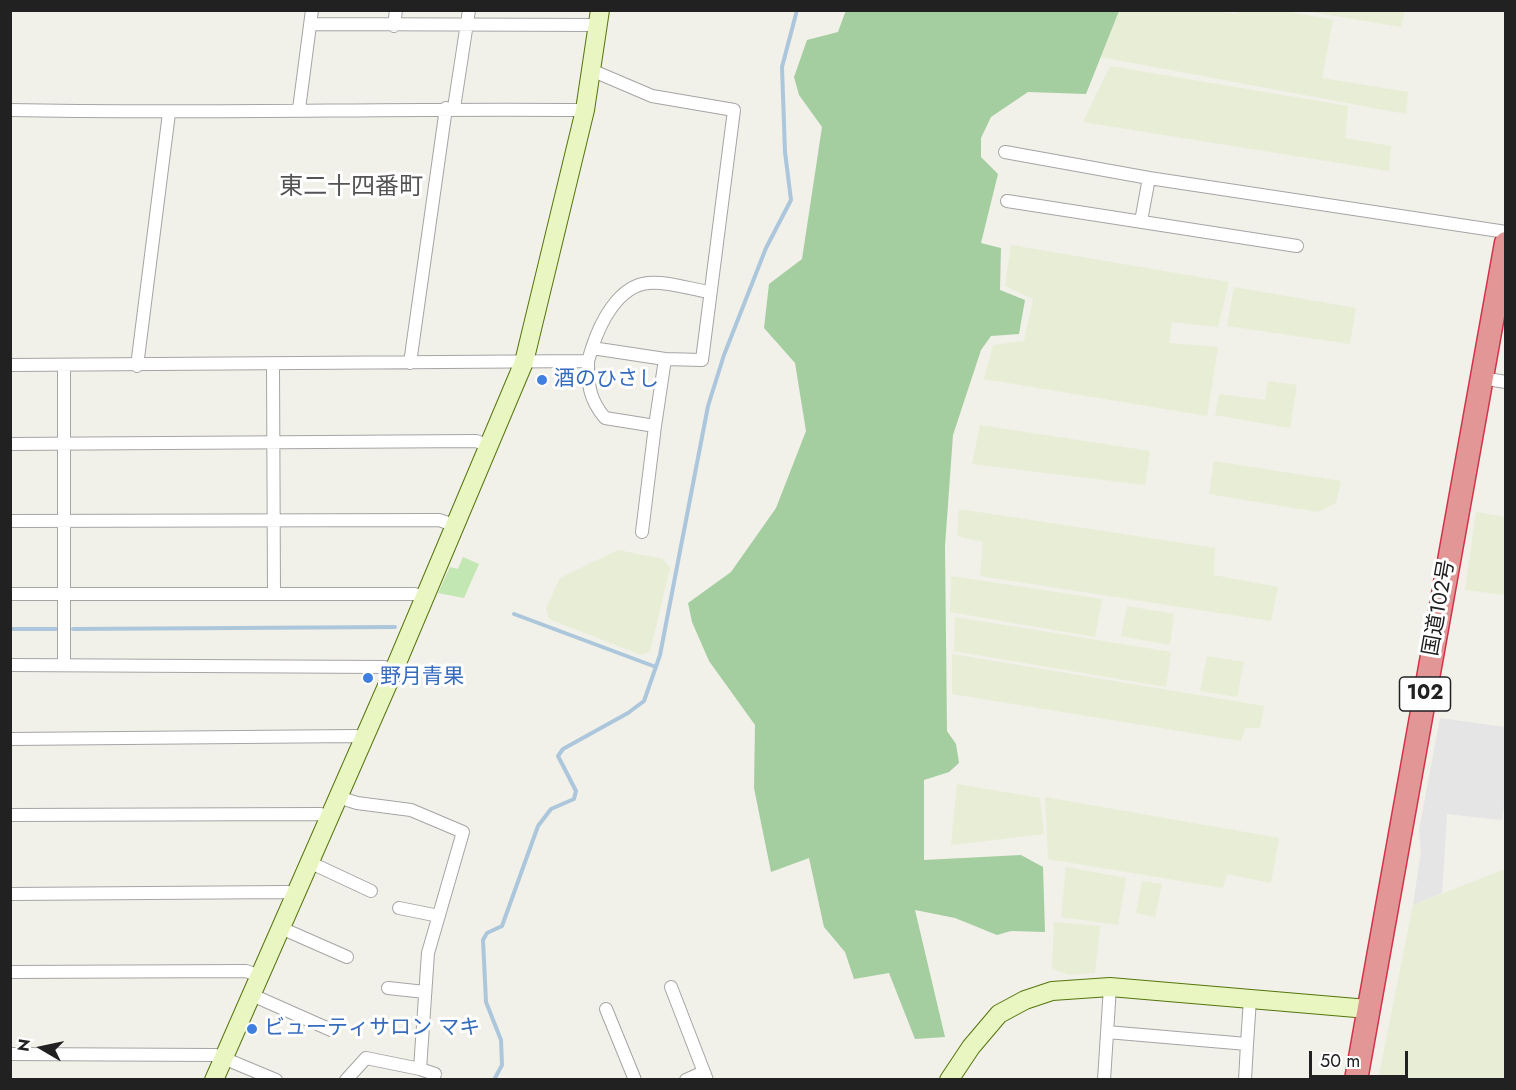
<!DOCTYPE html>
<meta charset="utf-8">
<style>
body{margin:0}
#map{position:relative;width:1516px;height:1090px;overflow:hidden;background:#f1f0e9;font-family:Jost,sans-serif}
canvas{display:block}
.frame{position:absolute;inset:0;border:12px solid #212121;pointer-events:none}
.north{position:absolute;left:12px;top:1018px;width:60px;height:60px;-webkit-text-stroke:4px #fff;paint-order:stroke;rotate:279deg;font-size:16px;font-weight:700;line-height:24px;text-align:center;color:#212121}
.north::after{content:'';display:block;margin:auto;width:21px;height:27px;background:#212121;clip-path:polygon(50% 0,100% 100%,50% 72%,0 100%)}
.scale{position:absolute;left:1309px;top:1051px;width:99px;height:27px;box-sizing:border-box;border:3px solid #212121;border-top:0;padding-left:8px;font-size:18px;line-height:21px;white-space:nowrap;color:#212121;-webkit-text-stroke:4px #fff;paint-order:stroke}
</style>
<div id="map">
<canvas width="1516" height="1090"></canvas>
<div class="frame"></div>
<div class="north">N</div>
<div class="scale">50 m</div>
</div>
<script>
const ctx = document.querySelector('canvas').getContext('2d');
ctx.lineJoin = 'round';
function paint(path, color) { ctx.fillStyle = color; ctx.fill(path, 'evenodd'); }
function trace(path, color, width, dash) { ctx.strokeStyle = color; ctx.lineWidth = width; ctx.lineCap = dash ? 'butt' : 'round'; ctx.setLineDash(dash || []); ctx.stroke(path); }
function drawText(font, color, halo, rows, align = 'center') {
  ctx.font = font + ' Jost,"Noto Sans JP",sans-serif'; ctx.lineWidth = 6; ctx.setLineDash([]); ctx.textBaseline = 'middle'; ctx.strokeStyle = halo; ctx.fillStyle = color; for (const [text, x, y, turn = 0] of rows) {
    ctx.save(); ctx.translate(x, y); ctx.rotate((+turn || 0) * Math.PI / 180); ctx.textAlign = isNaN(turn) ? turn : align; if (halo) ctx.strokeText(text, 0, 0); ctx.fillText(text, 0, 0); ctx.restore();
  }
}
const farmland = new Path2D(`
 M 1211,10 L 1236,14 L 1237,11 L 1285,11 L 1333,20 L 1322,78 L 1408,92 L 1406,114 L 1101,57 L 1119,11 Z
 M 1306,11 L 1405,11 L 1401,27 Z
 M 1110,66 L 1348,106 L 1345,138 L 1391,146 L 1389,171 L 1083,122 Z
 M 1011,245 L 1229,282 L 1218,327 L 1172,322 L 1169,343 L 1218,347 L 1207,416 L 984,379 L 993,345 L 1024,341 L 1033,299 L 1005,286 Z
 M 1234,287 L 1356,308 L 1350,344 L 1227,326 Z
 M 1268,381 L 1297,385 L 1290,428 L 1215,415 L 1219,394 L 1265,400 Z
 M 980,425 L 1150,451 L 1145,485 L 972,464 Z
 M 1214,461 L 1341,481 L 1336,503 L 1318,512 L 1209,494 Z
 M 959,509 L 1215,548 L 1214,575 L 1278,587 L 1271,621 L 980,576 L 983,542 L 957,536 Z
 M 1476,512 L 1505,517 L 1505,595 L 1465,590 Z
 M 618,550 L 663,559 L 670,568 L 650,651 L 641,655 L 549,619 L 546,608 L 560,578 Z
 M 951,576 L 1102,599 L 1095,637 L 950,612 Z
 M 1127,606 L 1174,614 L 1170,645 L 1121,636 Z
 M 955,617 L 1171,652 L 1166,687 L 954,651 Z
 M 952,654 L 1264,706 L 1260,728 L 1245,728 L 1241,741 L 952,694 Z
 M 1207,656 L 1244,662 L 1237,697 L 1200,691 Z
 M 957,784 L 1040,798 L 1044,834 L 951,845 Z
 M 1045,797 L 1279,838 L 1271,883 L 1227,874 L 1223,888 L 1048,859 Z
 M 1066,867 L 1126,878 L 1118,925 L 1061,917 Z
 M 1505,869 L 1505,1079 L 1378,1080 L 1413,905 Z
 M 1142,881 L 1162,884 L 1155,917 L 1136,913 Z
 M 1054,922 L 1100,926 L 1095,973 L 1068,975 L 1052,968 Z`);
const grass = new Path2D(`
 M 463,557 L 479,564 L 464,598 L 438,593 L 450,567 L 458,569 Z`);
const forest = new Path2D(`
 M 846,10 L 1119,11 L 1086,94 L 1028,92 L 991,117 L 981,138 L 981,157 L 998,174 L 981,243 L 1001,248 L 1000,290 L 1025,300 L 1019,334 L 991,336 L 981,350 L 953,435 L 945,546 L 947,731 L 956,744 L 959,763 L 949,772 L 924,780 L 924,860 L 1021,855 L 1043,867 L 1045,932 L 1011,931 L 997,935 L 955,918 L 915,910 L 945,1037 L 915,1039 L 889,973 L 854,979 L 845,952 L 824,927 L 809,858 L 771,872 L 754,788 L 755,725 L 709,661 L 692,622 L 688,603 L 731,572 L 776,508 L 806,431 L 795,363 L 764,328 L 769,284 L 802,259 L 822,127 L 799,95 L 794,77 L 807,40 L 838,32 Z`);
const parking = new Path2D(`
 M 1440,718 L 1505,727 L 1505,798 L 1502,820 L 1447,814 L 1442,893 L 1413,905 L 1421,851 L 1419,830 Z`);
const stream = new Path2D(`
 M 514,614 L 656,667
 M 10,629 L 56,629
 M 73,629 L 395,627
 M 494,1080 L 502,1065 L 501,1040 L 486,1002 L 483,940 L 487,933 L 502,926 L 538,826 L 551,809 L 574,799 L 576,791 L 558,756 L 563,749 L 628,713 L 644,701 L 660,655 L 708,406 L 724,355 L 766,248 L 791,200 L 785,152 L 782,67 L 797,10`);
const street = new Path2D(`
 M 310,24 L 598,25
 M 394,26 L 396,10
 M 454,108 L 469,10
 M 299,109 L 312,10
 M 10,110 C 202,114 393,108 585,110
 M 1005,152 L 1149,178 L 1506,232
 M 1007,201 L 1297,246
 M 1141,221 L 1149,178
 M 592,348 C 600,323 618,286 648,283 C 667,281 690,289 709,292
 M 588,361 C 588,385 589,399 605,418 L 655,426 L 665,359
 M 410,363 L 446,108
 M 10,365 L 588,361 L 592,348 L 665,359 L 702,360 L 734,110 L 652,96 L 591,70
 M 273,365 L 274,593
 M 64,366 L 64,665
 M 137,366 L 169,113
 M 1481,378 L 1506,382
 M 10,444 L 476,441 L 490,446
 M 10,521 L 439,520 L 454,525
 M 642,532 L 655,426
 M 10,594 L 415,594 L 423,597
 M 10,665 L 384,667 L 394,670
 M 10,739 L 356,736 L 364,738
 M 338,797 L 357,803 L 411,810 L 463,832 L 428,953 L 420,1069 L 366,1058 L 346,1080
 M 10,815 L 321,814 L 329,817
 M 309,862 L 371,891
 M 10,894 L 288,892 L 295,895
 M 399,908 L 439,916
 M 281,928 L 347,957
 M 10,972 L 246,971 L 260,976
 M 671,987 L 707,1080
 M 388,988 L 425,992
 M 252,995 L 331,1030
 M 606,1009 L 635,1080
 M 1107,1032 L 1247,1044 L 1245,1080
 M 1247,1044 L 1250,999
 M 10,1054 L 216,1055 L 276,1080
 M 420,1069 L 435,1074 L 433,1080
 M 686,1080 L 704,1072
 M 1104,1080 L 1110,987`);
const secondary = new Path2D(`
 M 214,1080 L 394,670 L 524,362 L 585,110 L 600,10
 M 949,1080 L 971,1047 L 999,1014 L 1025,1000 L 1052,991 L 1110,987 L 1368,1009`);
const highway = new Path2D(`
 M 1356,1080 L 1506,243`);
const markers = [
 [542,380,6,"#3f7fe0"],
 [368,678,6,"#3f7fe0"],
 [252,1029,6,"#3f7fe0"]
];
const shields = [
 [1425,694,51]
];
const shieldNames = [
 ["102",1425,694]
];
const shopNames = [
 ["酒のひさし",554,380],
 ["野月青果",380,678],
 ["ビューティサロン マキ",264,1029]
];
const streetNames = [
 ["国道102号",1440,608,-80]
];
const quarterNames = [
 ["東二十四番町",351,188]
];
paint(farmland, '#e7eed5');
paint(grass, '#c2e7b2');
paint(forest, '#a4cea0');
paint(parking, '#e5e5e5');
trace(stream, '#acc7dc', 4);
trace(street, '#a5a5a5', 14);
trace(secondary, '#55750c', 20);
trace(highway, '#d2334a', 25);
trace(street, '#fff', 12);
trace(secondary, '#e9f6c1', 18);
trace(highway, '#e39696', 22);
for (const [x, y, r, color] of markers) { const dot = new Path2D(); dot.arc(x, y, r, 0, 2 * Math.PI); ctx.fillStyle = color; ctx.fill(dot); trace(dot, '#fff', 2); }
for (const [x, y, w] of shields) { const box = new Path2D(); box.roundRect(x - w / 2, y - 17, w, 34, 4.5); ctx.fillStyle = '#fff'; ctx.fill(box); trace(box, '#212121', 1.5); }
drawText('bold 20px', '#212121', null, shieldNames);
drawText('21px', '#366cbe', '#fff', shopNames, 'left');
drawText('21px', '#212121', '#fff', streetNames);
drawText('24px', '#545454', '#fff', quarterNames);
</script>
